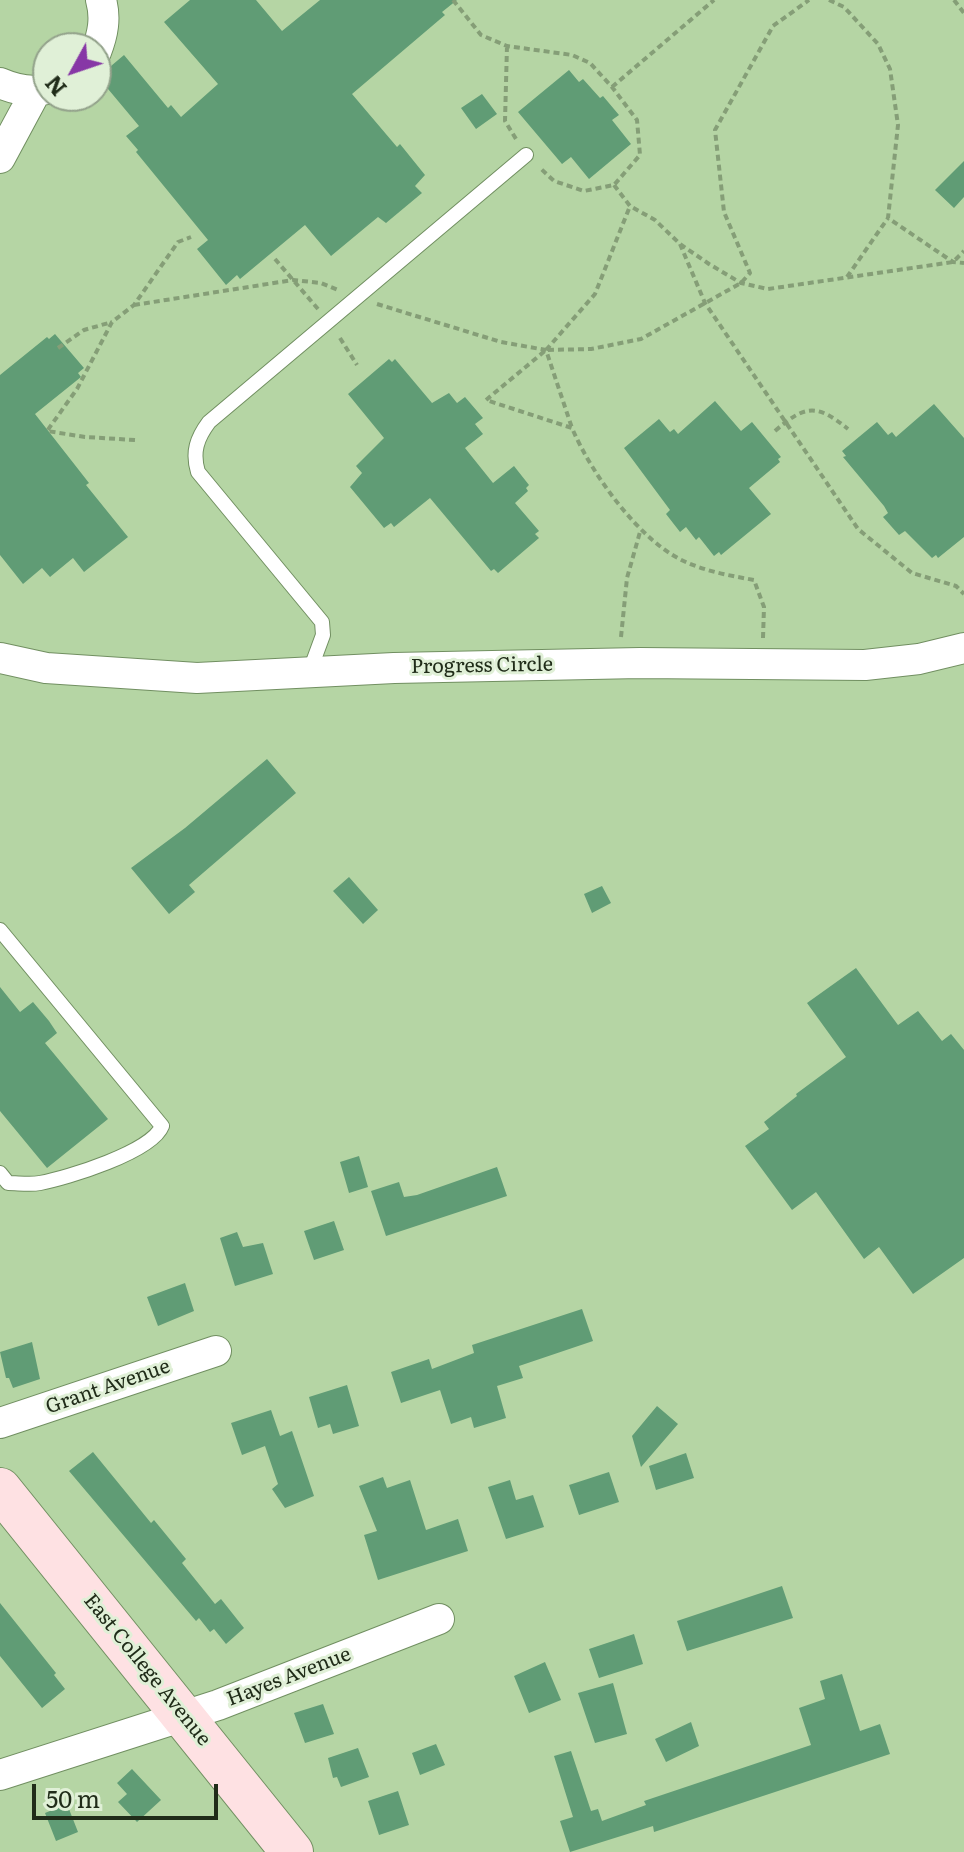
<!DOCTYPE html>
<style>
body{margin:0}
#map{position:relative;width:964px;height:1852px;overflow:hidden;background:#b5d5a4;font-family:Literata,serif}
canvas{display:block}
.north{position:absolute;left:32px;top:32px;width:80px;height:80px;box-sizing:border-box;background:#e0f0d7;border:2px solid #93a28b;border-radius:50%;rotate:230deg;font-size:22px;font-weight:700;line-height:32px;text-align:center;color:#202c19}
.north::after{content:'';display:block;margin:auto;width:28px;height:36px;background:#8737a6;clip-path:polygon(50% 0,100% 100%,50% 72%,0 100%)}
.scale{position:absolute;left:32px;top:1784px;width:186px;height:36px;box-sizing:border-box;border:4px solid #202c19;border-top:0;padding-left:10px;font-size:24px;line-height:28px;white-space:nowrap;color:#202c19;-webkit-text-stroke:6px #e0f0d7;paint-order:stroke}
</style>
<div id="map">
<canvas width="964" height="1852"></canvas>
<div class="north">N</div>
<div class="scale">50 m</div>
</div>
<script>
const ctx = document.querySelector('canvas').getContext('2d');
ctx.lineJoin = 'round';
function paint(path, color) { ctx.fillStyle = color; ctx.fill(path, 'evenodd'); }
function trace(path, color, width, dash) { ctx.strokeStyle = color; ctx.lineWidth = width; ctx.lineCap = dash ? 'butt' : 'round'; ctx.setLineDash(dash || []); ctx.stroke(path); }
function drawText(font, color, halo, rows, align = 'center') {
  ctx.font = font + ' Literata,serif'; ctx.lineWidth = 6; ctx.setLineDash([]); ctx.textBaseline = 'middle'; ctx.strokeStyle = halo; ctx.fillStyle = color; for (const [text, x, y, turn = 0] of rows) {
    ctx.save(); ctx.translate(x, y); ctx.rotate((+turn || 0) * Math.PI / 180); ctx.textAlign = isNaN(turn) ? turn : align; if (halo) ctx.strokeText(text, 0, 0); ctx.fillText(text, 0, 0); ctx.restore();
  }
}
const building = new Path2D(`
 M 190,0 L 256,0 L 282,31 L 320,0 L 457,0 L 442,12 L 445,15 L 352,94 L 397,147 L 400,144 L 425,175 L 415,186 L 422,193 L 386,223 L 378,217 L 331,256 L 305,225 L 240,279 L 237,275 L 226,285 L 197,249 L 208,240 L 136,152 L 138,150 L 126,136 L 139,126 L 98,77 L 124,55 L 168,108 L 171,105 L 181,117 L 218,84 L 164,22 Z
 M 569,70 L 579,82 L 583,79 L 600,98 L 603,96 L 619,115 L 612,120 L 631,144 L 589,179 L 571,157 L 562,164 L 518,112 Z
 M 482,94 L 497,114 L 476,129 L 461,108 Z
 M 964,161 L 964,197 L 954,208 L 935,190 Z
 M 55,334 L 84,368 L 78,373 L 81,377 L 35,414 L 89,483 L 86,485 L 128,537 L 84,572 L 73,558 L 50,577 L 42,568 L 23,584 L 0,555 L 0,375 L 47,337 L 49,339 Z
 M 389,359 L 392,362 L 395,359 L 432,403 L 449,393 L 457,403 L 465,397 L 483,418 L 475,424 L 483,434 L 465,448 L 493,483 L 514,466 L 529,485 L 526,488 L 528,491 L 515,503 L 539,531 L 535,534 L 539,538 L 498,573 L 494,569 L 491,571 L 430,498 L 394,527 L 391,523 L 384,528 L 350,487 L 362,473 L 356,466 L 384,438 L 348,394 Z
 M 715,401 L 741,431 L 752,422 L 781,457 L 778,459 L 780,462 L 749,488 L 771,514 L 721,555 L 719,552 L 714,556 L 699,537 L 696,540 L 686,527 L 680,532 L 666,514 L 670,510 L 624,448 L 659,419 L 670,432 L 674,429 L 678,434 Z
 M 934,404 L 964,438 L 964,537 L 938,558 L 936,555 L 932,558 L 905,531 L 899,535 L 883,517 L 888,513 L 884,506 L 843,457 L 846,456 L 842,451 L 877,422 L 888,435 L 892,432 L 896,437 Z
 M 267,759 L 296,793 L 189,885 L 195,892 L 169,914 L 131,868 L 185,828 Z
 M 349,877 L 378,910 L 363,924 L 333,891 Z
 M 602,886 L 611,903 L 592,913 L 584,894 Z
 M 856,968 L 898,1025 L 918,1011 L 942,1041 L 951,1034 L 964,1050 L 964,1258 L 913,1294 L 879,1247 L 864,1259 L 816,1192 L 792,1210 L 745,1146 L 769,1129 L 764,1122 L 797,1096 L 796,1094 L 846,1057 L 807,1003 Z
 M 0,987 L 20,1012 L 33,1002 L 49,1021 L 57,1033 L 45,1043 L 108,1119 L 47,1168 L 0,1111 Z
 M 359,1156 L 368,1187 L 349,1193 L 340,1162 Z
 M 497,1167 L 507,1196 L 386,1236 L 371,1191 L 399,1182 L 404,1197 L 417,1195 Z
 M 334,1221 L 344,1250 L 314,1260 L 304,1231 Z
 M 237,1232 L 243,1247 L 263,1243 L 273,1274 L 235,1286 L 220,1238 Z
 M 185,1283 L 194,1311 L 158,1326 L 147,1297 Z
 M 582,1309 L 593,1341 L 519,1366 L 523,1378 L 497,1386 L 506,1418 L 474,1428 L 471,1417 L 451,1424 L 440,1390 L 401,1403 L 391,1372 L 429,1359 L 432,1369 L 474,1353 L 472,1345 Z
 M 32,1342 L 40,1379 L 13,1388 L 9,1378 L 6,1378 L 0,1352 Z
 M 347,1385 L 359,1426 L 333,1434 L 330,1424 L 318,1428 L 309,1397 Z
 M 657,1406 L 678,1424 L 641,1467 L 632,1436 Z
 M 271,1410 L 280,1436 L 292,1431 L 314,1496 L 285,1508 L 272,1489 L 278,1484 L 265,1446 L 242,1455 L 231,1423 Z
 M 93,1452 L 151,1523 L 154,1520 L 186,1559 L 182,1563 L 215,1604 L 221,1599 L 244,1628 L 226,1644 L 214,1629 L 210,1632 L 199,1618 L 196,1621 L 69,1471 Z
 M 686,1453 L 694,1478 L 656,1490 L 649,1466 Z
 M 609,1472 L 619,1502 L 579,1515 L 569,1485 Z
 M 383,1477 L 387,1488 L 410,1480 L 426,1530 L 458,1519 L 468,1551 L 378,1580 L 364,1535 L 377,1531 L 359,1486 Z
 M 510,1480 L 516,1500 L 533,1495 L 544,1527 L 506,1539 L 488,1487 Z
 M 782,1586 L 793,1618 L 687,1651 L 677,1621 Z
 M 0,1603 L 56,1673 L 54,1675 L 65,1689 L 42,1708 L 0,1656 Z
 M 634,1634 L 643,1664 L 599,1678 L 589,1649 Z
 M 545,1662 L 561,1700 L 529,1713 L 514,1676 Z
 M 842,1674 L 860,1731 L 880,1724 L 890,1754 L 654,1832 L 653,1826 L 570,1852 L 560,1821 L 573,1817 L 554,1756 L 571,1751 L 591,1811 L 598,1809 L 602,1821 L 646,1805 L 644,1801 L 811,1745 L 799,1708 L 825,1699 L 820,1681 Z
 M 613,1683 L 627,1734 L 595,1743 L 578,1693 Z
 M 323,1704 L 334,1734 L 305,1743 L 294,1713 Z
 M 691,1722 L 699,1746 L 666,1762 L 655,1739 Z
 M 436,1744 L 445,1765 L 420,1775 L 412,1753 Z
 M 358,1748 L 369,1777 L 341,1787 L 337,1777 L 333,1778 L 328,1758 Z
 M 132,1769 L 161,1800 L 137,1822 L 118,1802 L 127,1794 L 117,1783 Z
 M 398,1791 L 409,1825 L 379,1835 L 368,1801 Z
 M 67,1804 L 78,1832 L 56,1841 L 45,1813 Z`);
const path = new Path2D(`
 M 453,0 L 481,35 L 507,46 L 572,55 L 590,63 L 612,87 L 637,120 L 640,155 L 614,185 L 584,191 L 554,181 L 539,167
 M 829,0 L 844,7 L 878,44 L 890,69 L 898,125 L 888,218 L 953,262 L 964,263
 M 954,0 L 964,13
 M 507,46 L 505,121 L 516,139
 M 612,87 L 714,0
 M 614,185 L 630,206 L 655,220 L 680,244 L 709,264 L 741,283 L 768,289 L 953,262 L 964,251
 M 680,244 L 705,303 L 858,529 L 912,573 L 956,586 L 964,594
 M 275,259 L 318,309
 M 847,277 L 888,218
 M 377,304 L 501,342 L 546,350 L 572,428
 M 134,305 L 293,280 L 321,283 L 338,290
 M 340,338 L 357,365
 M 58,348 L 84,330 L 112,322
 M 546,350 L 595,294 L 630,206
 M 775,431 C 806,404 817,404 848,429
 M 135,440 L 85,437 L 47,431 L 77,389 L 112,322 L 134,305 L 178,242 L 191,237
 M 621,637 L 627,578 L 640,532
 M 763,638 L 764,607 L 754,580 C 732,576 709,572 688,563 C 641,544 591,473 572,428 L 486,400 L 546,350 L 591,349 L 641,339 L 741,283 L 750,273 L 724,212 L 715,130 L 773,26 L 809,0`);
const service = new Path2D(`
 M 309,673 L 323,635 L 322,622 L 198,472 C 192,452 197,438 209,422 L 526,155
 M 0,930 L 162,1126 C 152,1152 67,1178 40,1183 C 30,1185 18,1183 8,1183 L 0,1173`);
const minor = new Path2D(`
 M 96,52 C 103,34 106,18 101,0
 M 0,83 C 16,90 31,93 48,89
 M 0,158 L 36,91
 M 0,658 L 46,668 L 197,678 L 394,668 L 640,663 L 865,665 L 919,659 L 964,648
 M 0,1423 L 216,1351
 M 0,1775 L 218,1705 L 439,1619`);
const secondary = new Path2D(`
 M 0,1489 L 292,1852`);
const streetNames = [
 ["Progress Circle",482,666,-1],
 ["Grant Avenue",108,1387,-19],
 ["East College Avenue",147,1670,51],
 ["Hayes Avenue",289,1677,-21]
];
paint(building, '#609c75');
trace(service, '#718f61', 16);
trace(minor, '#718f61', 32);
trace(secondary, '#718f61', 44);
trace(path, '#859e77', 4, [6, 4]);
trace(service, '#fff', 14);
trace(minor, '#fff', 30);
trace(secondary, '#fee1e3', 42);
drawText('20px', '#202c19', '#e0f0d7', streetNames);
</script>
